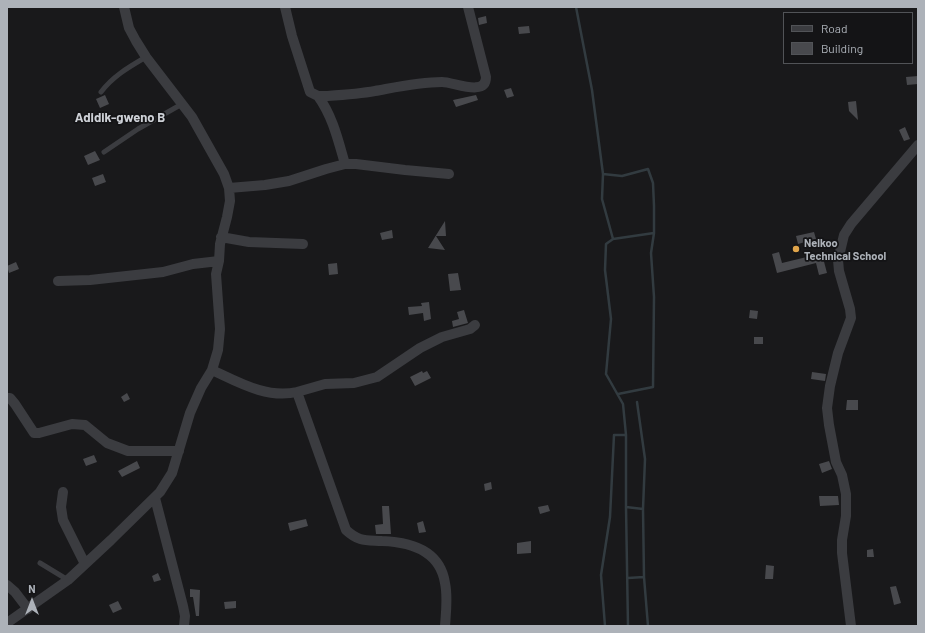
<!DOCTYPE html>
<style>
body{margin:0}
#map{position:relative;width:925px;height:633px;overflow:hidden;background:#19191b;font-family:Barlow,sans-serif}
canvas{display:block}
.frame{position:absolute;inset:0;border:8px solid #adb2b9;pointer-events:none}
.legend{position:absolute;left:783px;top:12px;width:130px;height:52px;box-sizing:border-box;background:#141416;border:1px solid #515357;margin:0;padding:5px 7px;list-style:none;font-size:12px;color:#adb2b9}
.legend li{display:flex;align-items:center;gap:8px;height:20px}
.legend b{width:20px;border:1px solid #515357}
.north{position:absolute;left:12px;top:581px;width:40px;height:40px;-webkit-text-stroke:3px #141416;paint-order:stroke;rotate:0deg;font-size:11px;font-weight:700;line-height:16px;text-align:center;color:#adb2b9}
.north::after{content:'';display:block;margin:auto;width:14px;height:18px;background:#adb2b9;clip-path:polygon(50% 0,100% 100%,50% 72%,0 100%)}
</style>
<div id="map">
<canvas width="925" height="633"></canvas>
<div class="frame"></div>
<ul class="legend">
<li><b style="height:5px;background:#3b3c40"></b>Road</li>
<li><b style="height:11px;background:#48494d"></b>Building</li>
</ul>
<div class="north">N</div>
</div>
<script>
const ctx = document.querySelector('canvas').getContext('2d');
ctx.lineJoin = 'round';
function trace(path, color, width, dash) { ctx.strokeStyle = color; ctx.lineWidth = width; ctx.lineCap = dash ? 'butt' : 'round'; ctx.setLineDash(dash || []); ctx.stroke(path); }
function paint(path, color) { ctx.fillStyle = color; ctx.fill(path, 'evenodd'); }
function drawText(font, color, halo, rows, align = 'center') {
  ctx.font = font + ' Barlow,sans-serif'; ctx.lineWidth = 3.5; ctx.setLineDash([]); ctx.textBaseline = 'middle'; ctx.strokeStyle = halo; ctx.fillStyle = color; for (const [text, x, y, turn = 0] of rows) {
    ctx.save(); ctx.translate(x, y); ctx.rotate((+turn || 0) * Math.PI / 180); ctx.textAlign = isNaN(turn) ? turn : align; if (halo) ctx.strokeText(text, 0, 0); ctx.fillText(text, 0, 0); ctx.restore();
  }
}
const stream = new Path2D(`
 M 576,7 L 592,90 L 603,174 L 622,176 L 648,169 L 653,183 L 654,206 L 654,233 L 651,253 L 654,297 L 653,387 L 618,394
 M 603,174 L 602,199 L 613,239 L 654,233
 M 613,239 L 606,244 L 605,270 L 611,319 L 606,374 L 623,404 L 626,435 L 626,507 L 628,626
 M 637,402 L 645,459 L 643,509 L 644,577 L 648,626
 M 626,507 L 643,509
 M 628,578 L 644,577
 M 605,626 L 601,575 L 610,517 L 614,435 L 626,435`);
const building = new Path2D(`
 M 486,16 L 487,23 L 479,25 L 478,18 Z
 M 529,26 L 530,33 L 519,34 L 518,27 Z
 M 918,76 L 918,84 L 907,85 L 906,77 Z
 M 511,88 L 514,96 L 507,98 L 504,90 Z
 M 105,95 L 109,104 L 100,108 L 96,99 Z
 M 476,95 L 478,100 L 456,107 L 453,100 Z
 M 856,101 L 858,120 L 849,111 L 848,102 Z
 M 905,127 L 910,139 L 904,141 L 899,130 Z
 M 95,151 L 100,160 L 88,165 L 84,156 Z
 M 103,174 L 106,182 L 95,186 L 92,178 Z
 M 445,221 L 446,236 L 436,236 L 445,250 L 428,248 Z
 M 392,230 L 393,238 L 382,240 L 380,233 Z
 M 814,232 L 816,239 L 798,244 L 796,236 Z
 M 779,252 L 782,263 L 819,254 L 820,256 L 822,254 L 827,273 L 819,275 L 816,263 L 777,273 L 772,254 Z
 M 16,262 L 19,269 L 9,273 L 7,266 Z
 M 337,263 L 338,274 L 329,275 L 328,264 Z
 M 458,273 L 461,290 L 450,291 L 448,274 Z
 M 429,302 L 431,319 L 424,321 L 423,313 L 409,315 L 408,307 L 422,306 L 421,303 Z
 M 464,310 L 468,323 L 453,327 L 452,321 L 459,319 L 457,312 Z
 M 750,310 L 758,311 L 757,319 L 749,318 Z
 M 754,337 L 763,337 L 763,344 L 754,344 Z
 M 422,371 L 423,373 L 427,371 L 431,378 L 415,386 L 410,377 Z
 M 812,372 L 826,374 L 825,381 L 811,379 Z
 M 127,393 L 130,399 L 124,402 L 121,397 Z
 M 847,400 L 858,400 L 858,410 L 846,410 Z
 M 94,455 L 97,462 L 86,466 L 83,459 Z
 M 137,461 L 140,468 L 122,477 L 118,471 Z
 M 829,461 L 832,469 L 822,473 L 819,464 Z
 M 491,482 L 492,489 L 485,491 L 484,484 Z
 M 819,496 L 838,496 L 839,505 L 820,506 Z
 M 548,505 L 550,511 L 540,514 L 538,507 Z
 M 382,506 L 389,506 L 391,534 L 376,534 L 375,525 L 383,524 Z
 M 306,519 L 308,526 L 290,531 L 288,523 Z
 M 423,521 L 426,532 L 419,533 L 417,523 Z
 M 531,541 L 531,553 L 517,554 L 517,543 Z
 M 873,549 L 874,557 L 867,557 L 867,550 Z
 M 766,565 L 774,566 L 773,579 L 765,579 Z
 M 158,573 L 161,580 L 154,582 L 152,576 Z
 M 896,586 L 901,603 L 894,605 L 890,587 Z
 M 190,589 L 200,590 L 199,616 L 196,616 L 193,597 L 190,597 Z
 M 118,601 L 122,609 L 113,613 L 109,605 Z
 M 236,601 L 236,608 L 225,609 L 224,602 Z`);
const lane = new Path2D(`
 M 101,92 C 113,76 129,67 146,57
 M 104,152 L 138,129 L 182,104
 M 40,563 L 68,580`);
const street = new Path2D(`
 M 285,7 L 292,36 L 310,92 L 318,96 L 326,96 C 342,95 359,94 375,91 C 397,87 419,82 442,82 C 454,82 486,97 486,77 L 468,7
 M 318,96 C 333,117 338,140 345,164
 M 229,188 L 265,185 L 289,181 L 326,169 L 345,164 L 356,164 L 405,170 L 449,174
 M 221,237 L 249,242 L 303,244
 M 58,281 L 90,280 L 163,272 L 193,264 L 219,261
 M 212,370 C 238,382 267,399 297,392 L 346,530 C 359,542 366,540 382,541 C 411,542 440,551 445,583 C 448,597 446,612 445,626
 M 297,392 L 325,384 L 354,383 L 377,377 L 420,348 L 442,337 L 470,329 L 475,325
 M 7,398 L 10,398 L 15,404 L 34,433 L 39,433 L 72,424 L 85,425 L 107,443 L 128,451 L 179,451
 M 63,492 L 61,507 L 63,520 L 85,564
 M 155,498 L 183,606 L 185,616 L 184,626
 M 7,585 L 15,592 L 28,609
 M 7,623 L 68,580 L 111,540 L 160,492 L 172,473 L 190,413 L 201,388 L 212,370 L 218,350 L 220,329 L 216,274 L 219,261 L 220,244 L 227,217 L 230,201 L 229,188 L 224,174 L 192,117 L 146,57 L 136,41 L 129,28 L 124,7
 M 851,626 L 842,553 L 842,540 L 846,516 L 846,494 L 842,475 L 836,462 L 829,425 L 827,408 L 830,386 L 838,353 L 851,318 L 850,309 L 839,271 L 838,260 L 844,235 L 851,224 L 918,145`);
const markers = [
 [796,249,4,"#e1a54b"]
];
const poiNames = [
 ["Nelkoo",804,243],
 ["Technical School",804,256]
];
const quarterNames = [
 ["Adidik-gweno B",120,118]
];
trace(stream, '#323b40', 2.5);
paint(building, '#48494d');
trace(lane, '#3b3c40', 5);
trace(street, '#3b3c40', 10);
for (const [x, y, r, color] of markers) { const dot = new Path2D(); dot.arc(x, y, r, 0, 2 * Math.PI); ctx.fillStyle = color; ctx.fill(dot); trace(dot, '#141416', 1.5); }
drawText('bold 11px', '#adb2b9', '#141416', poiNames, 'left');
drawText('bold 13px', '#cdd0d6', '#141416', quarterNames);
</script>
